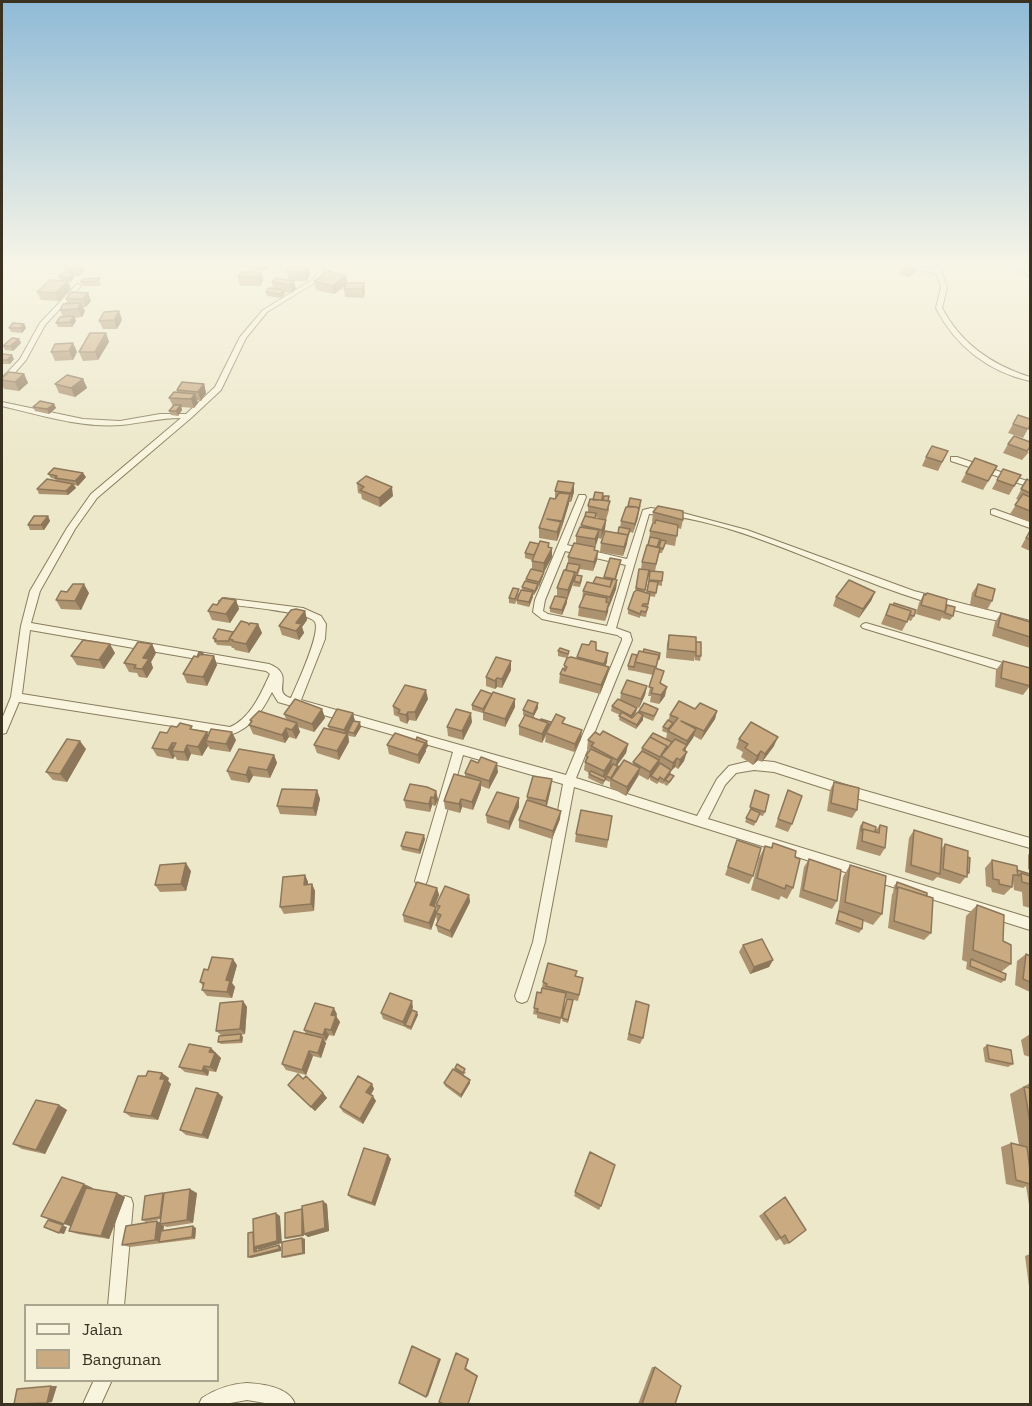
<!DOCTYPE html>
<style>
body{margin:0}
#map{position:relative;width:1032px;height:1406px;overflow:hidden;background:#ede8ca;font-family:"Zilla Slab",serif}
canvas{display:block}
.frame{position:absolute;inset:0;border:3px solid #3a3121;pointer-events:none}
.legend{position:absolute;left:24px;top:1304px;width:195px;height:78px;box-sizing:border-box;background:#f5f1d9;border:2px solid #aaa48f;margin:0;padding:8px 10px;list-style:none;font-size:18px;color:#3a3121}
.legend li{display:flex;align-items:center;gap:12px;height:30px}
.legend b{width:30px;border:2px solid #aaa48f}
</style>
<div id="map">
<canvas width="1032" height="1406"></canvas>
<div class="frame"></div>
<ul class="legend">
<li><b style="height:8px;background:#f8f4dd"></b>Jalan</li>
<li><b style="height:16px;background:#c9aa81"></b>Bangunan</li>
</ul>
</div>
<script>
const ctx = document.querySelector('canvas').getContext('2d');
ctx.lineJoin = 'round';
function trace(path, color, width, dash) { ctx.strokeStyle = color; ctx.lineWidth = width; ctx.lineCap = dash ? 'butt' : 'round'; ctx.setLineDash(dash || []); ctx.stroke(path); }
function paint(path, color) { ctx.fillStyle = color; ctx.fill(path, 'evenodd'); }
const minor = new Path2D(`
 M 319,266 L 325,266 L 323,274 L 316,282 L 267,312 L 246,338 L 221,390 L 191,418 L 97,498 L 75,529 L 40,591 L 31,623 L 269,664 C 297,675 270,692 291,698 C 297,684 321,633 315,622 C 310,612 239,606 224,604 L 219,601 L 224,598 L 303,608 L 321,616 L 326,624 L 325,639 L 301,700 L 566,775 L 622,640 L 622,638 L 617,635 L 542,619 L 533,612 L 535,600 L 579,495 L 585,495 L 586,497 L 567,545 L 627,559 L 643,510 L 651,508 L 683,513 L 747,530 L 914,591 L 1030,621 L 1030,627 C 972,617 914,600 859,578 C 797,554 716,516 649,514 L 616,628 L 630,633 L 632,640 L 576,778 L 697,816 L 717,779 L 729,766 L 754,760 L 774,762 L 852,787 L 1030,838 L 1030,848 L 852,797 L 774,772 L 754,770 L 736,773 L 725,785 L 708,819 L 1030,918 L 1030,930 L 574,787 L 545,942 L 529,996 L 527,1001 L 522,1003 L 517,1001 L 515,996 L 533,942 L 563,784 L 463,755 L 427,881 L 425,885 L 421,887 L 417,885 L 415,881 L 453,752 L 278,702 L 272,692 C 262,711 252,728 230,735 L 19,702 L 6,733 L 2,734 L 2,719 L 11,697 L 21,626 L 30,591 L 67,528 L 91,494 L 181,418 C 159,418 142,423 121,425 C 81,428 40,415 2,406 L 2,402 L 83,419 L 120,421 L 160,414 L 186,414 L 215,387 L 240,337 L 263,310 L 312,280 L 317,274 ZM 565,551 L 626,565 L 607,626 L 548,614 L 543,611 L 545,600 ZM 30,630 L 266,671 L 270,674 C 261,693 251,718 230,727 L 22,694 Z
 M 900,266 L 911,266 L 935,270 L 934,266 L 940,266 L 947,288 L 942,308 C 961,344 992,365 1030,377 L 1030,381 C 989,372 955,346 936,308 L 941,288 L 937,274 Z
 M 1011,266 L 1018,266 L 1030,272 L 1030,276 Z
 M 77,284 L 82,285 L 45,325 L 26,360 L 5,384 L 2,384 L 2,378 L 20,359 L 40,323 Z
 M 951,457 L 957,457 L 1030,482 L 1030,487 L 951,461 Z
 M 994,509 L 1030,522 L 1030,528 L 991,514 L 991,510 Z
 M 866,623 L 1030,671 L 1030,679 L 863,628 L 861,626 L 863,624 Z
 M 125,1196 L 131,1198 L 133,1204 L 124,1306 L 108,1306 L 117,1204 L 119,1198 Z
 M 94,1380 L 112,1380 L 101,1404 L 83,1404 Z
 M 247,1383 C 263,1384 289,1387 295,1404 L 271,1404 L 247,1400 L 225,1404 L 199,1404 L 202,1398 C 216,1389 230,1384 247,1383 Z`);
const wall = new Path2D(`
 M 66,266 L 84,266 L 85,270 L 80,276 L 74,276 L 74,277 L 71,282 L 68,282 L 71,289 L 59,301 L 41,300 L 37,292 L 61,280 L 59,277 L 66,273 L 64,268 Z
 M 248,266 L 269,266 L 267,270 L 249,270 Z
 M 329,266 L 344,266 L 343,267 L 329,267 Z
 M 902,266 L 917,266 L 915,272 L 909,277 L 899,274 Z
 M 261,272 L 263,280 L 260,286 L 240,286 L 238,277 Z
 M 287,272 L 310,273 L 307,281 L 291,281 L 296,289 L 292,293 L 284,292 L 285,294 L 281,298 L 267,296 L 266,292 L 273,289 L 272,282 L 289,280 Z
 M 83,279 L 101,282 L 100,286 L 83,286 L 81,282 Z
 M 314,281 L 364,283 L 365,292 L 363,298 L 345,297 L 344,289 L 345,286 L 334,294 L 316,290 Z
 M 88,293 L 91,301 L 86,307 L 83,307 L 85,311 L 82,317 L 75,318 L 76,321 L 72,327 L 58,327 L 56,323 L 63,317 L 60,310 L 68,304 L 66,299 Z
 M 119,311 L 122,320 L 117,329 L 103,329 L 99,321 Z
 M 24,324 L 26,328 L 22,333 L 11,332 L 9,328 Z
 M 106,333 L 109,342 L 98,360 L 83,361 L 79,352 Z
 M 19,339 L 21,343 L 13,351 L 5,350 L 3,346 Z
 M 73,343 L 77,352 L 73,360 L 55,361 L 51,352 Z
 M 2,356 L 14,359 L 10,364 L 2,364 Z
 M 24,374 L 28,383 L 19,391 L 4,389 L 2,384 L 2,378 Z
 M 83,379 L 87,388 L 75,397 L 59,393 L 55,384 Z
 M 204,384 L 206,393 L 201,401 L 197,400 L 198,403 L 194,408 L 181,407 L 182,410 L 178,416 L 171,415 L 169,411 L 173,406 L 169,398 L 177,392 L 177,390 Z
 M 54,404 L 56,408 L 49,414 L 35,411 L 33,407 Z
 M 1018,415 L 1030,425 L 1023,438 L 1008,433 Z
 M 1008,444 L 1029,452 L 1022,460 L 1003,453 Z
 M 948,451 L 938,471 L 922,466 L 926,457 Z
 M 997,466 L 983,490 L 961,482 L 966,473 Z
 M 48,474 L 86,477 L 78,486 L 74,485 L 76,488 L 68,495 L 39,494 L 37,489 L 56,481 L 55,479 L 51,478 Z
 M 1021,475 L 1009,495 L 992,489 L 997,480 Z
 M 1027,479 L 1030,481 L 1030,522 L 1010,514 L 1019,500 L 1016,499 Z
 M 357,483 L 393,496 L 380,507 L 362,499 L 361,494 L 358,493 Z
 M 555,491 L 574,492 L 571,502 L 569,502 L 561,530 L 557,541 L 539,538 L 539,528 L 555,499 Z
 M 609,496 L 609,510 L 606,520 L 596,517 L 596,518 L 606,520 L 605,529 L 601,539 L 598,538 L 595,547 L 595,550 L 598,551 L 597,560 L 593,571 L 580,569 L 578,575 L 582,580 L 580,587 L 573,586 L 574,581 L 562,615 L 550,612 L 550,608 L 557,596 L 557,588 L 568,563 L 568,557 L 576,544 L 576,536 L 588,512 L 588,506 Z
 M 641,505 L 633,533 L 630,532 L 623,556 L 600,552 L 601,543 L 618,533 L 620,528 L 621,521 Z
 M 653,512 L 683,520 L 681,529 L 678,528 L 675,546 L 665,544 L 662,553 L 659,553 L 655,571 L 662,581 L 662,586 L 657,585 L 655,597 L 650,596 L 646,617 L 640,616 L 640,618 L 628,614 L 628,609 L 635,591 L 639,569 L 641,569 L 642,562 L 649,541 L 650,531 L 655,523 L 652,522 ZM 649,573 L 650,573 L 646,593 L 645,593 Z
 M 48,516 L 50,521 L 44,530 L 30,530 L 28,525 Z
 M 1030,530 L 1030,551 L 1021,547 Z
 M 549,543 L 549,547 L 552,548 L 552,557 L 544,572 L 543,576 L 538,588 L 534,595 L 533,595 L 529,607 L 517,604 L 517,600 L 515,604 L 509,603 L 509,598 L 519,593 L 522,590 L 522,587 L 532,569 L 532,560 L 525,558 L 525,553 L 539,544 Z
 M 610,558 L 621,560 L 616,580 L 617,580 L 616,589 L 609,607 L 608,606 L 605,621 L 578,616 L 579,607 L 582,600 L 583,591 L 593,583 L 604,578 Z
 M 978,584 L 992,601 L 987,610 L 970,605 L 972,593 Z
 M 875,592 L 871,601 L 859,618 L 833,606 L 836,597 Z
 M 89,593 L 81,610 L 61,609 L 56,600 Z
 M 924,594 L 945,608 L 947,605 L 953,616 L 950,620 L 942,618 L 943,615 L 940,621 L 916,614 L 919,603 Z
 M 236,600 L 239,609 L 230,623 L 212,620 L 208,611 L 217,605 Z
 M 890,604 L 914,616 L 911,621 L 908,620 L 902,631 L 881,624 Z
 M 305,611 L 307,620 L 302,627 L 304,633 L 299,640 L 282,635 L 279,626 Z
 M 1001,613 L 1030,622 L 1030,648 L 992,636 L 995,622 Z
 M 258,624 L 262,633 L 249,653 L 235,650 L 234,648 L 232,648 L 231,646 L 217,645 L 216,643 L 215,643 L 213,638 L 233,632 L 249,625 Z
 M 669,635 L 696,642 L 701,656 L 700,661 L 695,660 L 695,656 L 694,661 L 666,658 L 667,644 Z
 M 152,644 L 156,653 L 151,662 L 153,668 L 147,678 L 139,677 L 137,673 L 129,672 L 124,663 Z
 M 596,650 L 607,662 L 605,666 L 607,676 L 600,694 L 559,683 L 560,674 L 564,669 L 564,665 L 567,658 L 558,656 L 558,651 L 569,651 L 568,658 L 577,658 L 577,657 Z
 M 643,652 L 660,653 L 656,669 L 665,696 L 659,704 L 650,702 L 651,696 L 648,696 L 653,675 L 634,671 L 634,668 L 634,671 L 628,670 L 628,666 L 637,655 Z
 M 115,653 L 104,669 L 77,665 L 71,656 Z
 M 204,655 L 214,656 L 217,665 L 207,686 L 187,683 L 183,674 L 197,657 Z
 M 511,661 L 511,670 L 502,688 L 497,687 L 495,689 L 486,686 L 486,677 Z
 M 1003,661 L 1030,686 L 1023,695 L 995,687 L 996,670 Z
 M 647,686 L 645,695 L 639,708 L 634,706 L 637,708 L 636,712 L 632,718 L 639,713 L 639,711 L 658,709 L 657,713 L 653,721 L 643,717 L 643,720 L 636,729 L 619,720 L 620,715 L 611,711 L 612,706 L 620,700 L 621,693 Z
 M 428,699 L 416,721 L 409,720 L 407,724 L 400,721 L 399,717 L 394,715 L 393,706 Z
 M 515,699 L 515,707 L 505,727 L 483,720 L 483,713 L 472,710 L 472,705 Z
 M 538,708 L 533,717 L 540,720 L 565,724 L 581,739 L 574,752 L 545,742 L 546,736 L 542,743 L 519,735 L 519,726 L 525,715 L 523,715 L 523,710 Z
 M 322,709 L 325,718 L 314,732 L 298,727 L 300,732 L 296,739 L 289,737 L 285,743 L 253,734 L 249,725 L 251,723 L 250,720 L 286,719 L 284,714 Z
 M 695,709 L 717,711 L 715,719 L 701,740 L 694,736 L 686,748 L 684,761 L 678,769 L 675,767 L 671,771 L 670,774 L 672,780 L 667,786 L 664,784 L 665,780 L 663,784 L 659,782 L 657,784 L 650,780 L 650,777 L 648,780 L 639,775 L 626,796 L 610,787 L 610,781 L 610,782 L 605,780 L 603,785 L 588,778 L 589,773 L 584,770 L 586,755 L 590,750 L 587,749 L 588,740 L 600,735 L 628,744 L 626,753 L 617,766 L 617,770 L 633,764 L 641,752 L 642,748 L 666,739 L 667,733 L 662,731 L 663,727 L 668,721 L 670,715 Z
 M 353,713 L 355,721 L 361,727 L 355,737 L 349,736 L 348,735 L 348,736 L 349,742 L 339,760 L 317,753 L 314,745 L 329,729 L 328,726 Z
 M 472,722 L 463,740 L 448,736 L 447,727 Z
 M 194,730 L 207,732 L 208,735 L 236,740 L 230,752 L 210,749 L 208,746 L 202,756 L 191,754 L 188,761 L 177,760 L 175,756 L 173,759 L 157,756 L 152,748 L 167,733 Z
 M 739,739 L 774,746 L 762,762 L 758,760 L 753,765 L 741,757 L 743,752 L 736,748 Z
 M 416,740 L 428,746 L 426,749 L 426,751 L 419,764 L 389,754 L 387,745 Z
 M 86,749 L 67,782 L 53,780 L 46,772 Z
 M 274,755 L 277,763 L 270,778 L 253,776 L 249,783 L 231,780 L 227,771 Z
 M 498,772 L 489,789 L 481,786 L 481,789 L 473,810 L 462,807 L 460,813 L 445,809 L 444,801 L 465,777 L 465,773 Z
 M 834,782 L 857,810 L 852,818 L 827,811 L 830,790 Z
 M 551,788 L 547,806 L 560,819 L 552,839 L 519,828 L 519,820 L 527,801 L 527,797 Z
 M 317,790 L 320,799 L 316,816 L 280,814 L 277,806 Z
 M 755,790 L 765,812 L 763,816 L 759,815 L 754,826 L 745,822 L 749,812 Z
 M 788,790 L 792,824 L 788,832 L 775,827 Z
 M 436,791 L 438,800 L 435,806 L 432,805 L 430,812 L 406,808 L 404,800 Z
 M 519,807 L 509,830 L 487,823 L 486,815 Z
 M 612,816 L 607,848 L 575,842 L 576,834 Z
 M 863,822 L 875,831 L 880,825 L 885,848 L 880,856 L 856,849 L 860,826 Z
 M 914,830 L 942,848 L 945,844 L 968,857 L 969,873 L 960,884 L 937,877 L 933,881 L 905,872 L 909,838 Z
 M 425,839 L 420,854 L 402,850 L 401,846 Z
 M 737,840 L 753,876 L 749,884 L 725,875 Z
 M 773,843 L 795,857 L 793,888 L 787,899 L 781,896 L 779,900 L 751,890 L 759,858 L 765,846 L 771,848 Z
 M 1030,852 L 1030,870 L 1028,869 L 1028,855 Z
 M 809,859 L 837,901 L 832,909 L 799,897 L 804,867 Z
 M 992,860 L 1017,870 L 1030,874 L 1030,908 L 1023,906 L 1022,892 L 1014,890 L 1013,881 L 1015,880 L 1013,881 L 1012,887 L 1004,895 L 992,892 L 991,888 L 986,886 L 985,868 Z
 M 850,865 L 882,914 L 873,925 L 863,921 L 862,929 L 859,933 L 835,924 L 838,913 L 843,877 Z
 M 191,871 L 186,891 L 160,892 L 155,885 Z
 M 305,875 L 308,882 L 308,884 L 312,884 L 315,891 L 314,911 L 284,914 L 280,907 Z
 M 897,882 L 927,896 L 931,933 L 924,940 L 888,928 L 892,894 L 893,893 L 894,886 Z
 M 437,888 L 439,895 L 434,907 L 437,912 L 436,905 L 469,895 L 470,902 L 452,938 L 438,932 L 436,925 L 438,921 L 437,921 L 436,916 L 431,930 L 404,922 L 403,915 Z
 M 977,905 L 1003,941 L 1011,964 L 1001,972 L 1005,980 L 1001,983 L 966,969 L 967,962 L 962,960 L 966,916 Z
 M 743,945 L 773,960 L 769,967 L 750,974 L 739,952 Z
 M 1026,954 L 1030,956 L 1030,992 L 1015,985 L 1017,961 Z
 M 237,965 L 232,983 L 235,987 L 232,998 L 207,996 L 202,990 L 203,986 L 200,982 L 208,970 Z
 M 576,976 L 583,978 L 578,1001 L 565,998 L 560,1024 L 537,1018 L 537,1015 L 533,1014 L 534,1008 L 541,993 L 543,982 Z
 M 567,999 L 573,1000 L 568,1023 L 562,1021 Z
 M 243,1001 L 247,1007 L 245,1034 L 241,1035 L 243,1037 L 242,1043 L 221,1044 L 218,1042 L 221,1035 L 216,1031 Z
 M 636,1001 L 643,1038 L 640,1044 L 627,1040 Z
 M 413,1007 L 412,1010 L 418,1015 L 411,1030 L 406,1028 L 405,1026 L 405,1027 L 383,1019 L 381,1013 Z
 M 337,1014 L 336,1016 L 340,1022 L 334,1036 L 329,1035 L 326,1041 L 324,1040 L 326,1043 L 321,1058 L 313,1056 L 306,1075 L 286,1070 L 282,1064 L 306,1034 L 304,1030 Z
 M 1030,1034 L 1030,1057 L 1024,1055 L 1021,1040 Z
 M 987,1045 L 1013,1064 L 1008,1067 L 985,1062 L 983,1048 Z
 M 211,1048 L 221,1058 L 216,1072 L 209,1071 L 208,1076 L 185,1072 L 179,1067 Z
 M 455,1068 L 466,1072 L 463,1076 L 470,1083 L 461,1098 L 445,1086 L 444,1083 L 456,1071 Z
 M 169,1078 L 168,1081 L 171,1084 L 158,1120 L 131,1117 L 124,1112 Z
 M 1030,1083 L 1030,1211 L 1026,1186 L 1023,1188 L 1006,1184 L 1001,1147 L 1011,1143 L 1019,1145 L 1010,1094 Z
 M 372,1084 L 374,1089 L 371,1095 L 376,1101 L 363,1124 L 343,1112 L 340,1107 Z
 M 288,1085 L 323,1093 L 327,1098 L 315,1111 L 292,1090 Z
 M 218,1093 L 223,1097 L 208,1139 L 186,1135 L 180,1130 Z
 M 59,1105 L 67,1110 L 45,1154 L 22,1149 L 13,1144 Z
 M 590,1152 L 601,1206 L 599,1210 L 574,1196 Z
 M 388,1155 L 391,1159 L 375,1206 L 351,1198 L 348,1195 Z
 M 93,1188 L 92,1189 L 117,1193 L 125,1197 L 109,1239 L 78,1234 L 69,1231 Z
 M 163,1193 L 197,1193 L 193,1223 L 167,1227 L 164,1226 L 163,1230 L 196,1228 L 195,1239 L 130,1247 L 122,1245 L 160,1223 L 161,1219 L 146,1222 L 142,1220 Z
 M 785,1197 L 789,1243 L 784,1245 L 780,1239 L 776,1241 L 759,1216 Z
 M 327,1204 L 329,1231 L 308,1237 L 304,1234 L 304,1236 L 287,1239 L 285,1238 Z
 M 302,1238 L 305,1239 L 305,1254 L 285,1258 L 282,1257 Z
 M 1030,1254 L 1030,1294 L 1025,1256 Z
 M 652,1367 L 655,1367 L 675,1404 L 638,1404 Z`);
const shadedWall = new Path2D(`
 M 79,266 L 84,266 L 85,270 L 80,276 L 77,268 Z
 M 308,266 L 310,273 L 307,281 L 305,272 Z
 M 916,266 L 917,266 L 915,272 L 909,277 L 912,269 Z
 M 261,272 L 263,280 L 260,286 L 258,277 Z
 M 73,273 L 74,277 L 71,282 L 69,278 Z
 M 346,276 L 348,284 L 334,294 L 332,286 Z
 M 68,281 L 71,289 L 59,301 L 55,293 Z
 M 294,281 L 296,289 L 292,293 L 290,285 Z
 M 364,283 L 365,292 L 363,298 L 362,289 Z
 M 284,290 L 285,294 L 281,298 L 280,294 Z
 M 88,293 L 91,301 L 86,307 L 83,299 Z
 M 81,303 L 85,311 L 82,317 L 78,309 Z
 M 119,311 L 122,320 L 117,329 L 114,320 Z
 M 74,316 L 76,321 L 72,327 L 70,322 Z
 M 24,324 L 26,328 L 22,333 L 20,328 Z
 M 106,333 L 109,342 L 98,360 L 95,352 Z
 M 19,339 L 21,343 L 13,351 L 10,346 Z
 M 73,343 L 77,352 L 73,360 L 69,351 Z
 M 12,355 L 14,359 L 10,364 L 7,360 Z
 M 24,374 L 28,383 L 19,391 L 15,382 Z
 M 83,379 L 87,388 L 75,397 L 71,388 Z
 M 204,384 L 206,393 L 201,401 L 198,392 Z
 M 195,394 L 198,403 L 194,408 L 191,399 Z
 M 54,404 L 56,408 L 49,414 L 47,409 Z
 M 181,405 L 182,410 L 178,416 L 176,411 Z
 M 83,473 L 86,477 L 78,486 L 75,481 Z
 M 574,483 L 574,492 L 571,502 L 571,493 Z
 M 73,484 L 76,488 L 68,495 L 66,491 Z
 M 392,487 L 393,496 L 380,507 L 379,498 Z
 M 570,494 L 569,504 L 561,530 L 562,521 Z
 M 639,509 L 638,518 L 633,533 L 635,524 Z
 M 48,516 L 50,521 L 44,530 L 41,525 Z
 M 606,520 L 605,529 L 601,539 L 602,530 Z
 M 561,522 L 560,531 L 557,541 L 557,532 Z
 M 599,530 L 598,539 L 595,548 L 595,539 Z
 M 628,535 L 627,544 L 623,556 L 624,547 Z
 M 552,548 L 552,557 L 544,572 L 543,576 L 539,587 L 539,582 L 543,572 L 544,563 Z
 M 598,551 L 597,560 L 593,571 L 594,562 Z
 M 575,572 L 574,581 L 567,599 L 568,590 Z
 M 617,580 L 616,589 L 609,607 L 610,597 Z
 M 84,584 L 89,593 L 81,610 L 75,601 Z
 M 538,584 L 538,588 L 534,595 L 535,591 Z
 M 533,592 L 533,597 L 529,607 L 529,602 Z
 M 875,592 L 871,601 L 859,618 L 863,609 Z
 M 567,598 L 567,603 L 562,615 L 562,610 Z
 M 236,600 L 239,609 L 230,623 L 226,614 Z
 M 609,603 L 608,612 L 605,621 L 606,612 Z
 M 305,611 L 307,620 L 302,627 L 304,633 L 299,640 L 296,631 L 296,623 Z
 M 258,624 L 262,633 L 249,653 L 246,644 L 252,632 Z
 M 110,644 L 115,653 L 104,669 L 99,660 Z
 M 152,644 L 156,653 L 151,662 L 153,668 L 147,678 L 142,669 L 143,658 Z
 M 608,653 L 607,662 L 603,673 L 604,664 Z
 M 214,656 L 217,665 L 207,686 L 203,677 Z
 M 511,661 L 511,670 L 502,688 L 502,679 Z
 M 609,667 L 607,676 L 600,694 L 601,685 Z
 M 497,678 L 497,687 L 495,689 L 495,681 Z
 M 647,686 L 645,695 L 639,708 L 641,699 Z
 M 667,687 L 665,696 L 659,704 L 661,695 Z
 M 426,690 L 428,699 L 416,721 L 415,712 Z
 M 515,699 L 515,707 L 505,727 L 505,719 Z
 M 538,703 L 538,708 L 533,718 L 533,714 Z
 M 637,708 L 636,712 L 631,720 L 631,716 Z
 M 322,709 L 325,718 L 314,732 L 312,724 Z
 M 717,711 L 715,719 L 701,740 L 704,731 Z
 M 408,712 L 409,720 L 407,724 L 406,715 Z
 M 353,713 L 355,722 L 348,732 L 349,742 L 339,760 L 337,751 L 346,736 L 344,730 Z
 M 471,713 L 472,722 L 463,740 L 462,731 Z
 M 643,715 L 643,720 L 636,729 L 637,725 Z
 M 360,722 L 361,727 L 355,737 L 354,733 Z
 M 297,723 L 300,732 L 296,739 L 292,730 Z
 M 548,723 L 548,731 L 546,733 L 542,743 L 542,734 Z
 M 286,728 L 289,737 L 285,743 L 282,735 Z
 M 696,729 L 693,738 L 686,748 L 684,754 L 683,750 L 685,747 L 687,741 Z
 M 582,730 L 581,739 L 574,752 L 575,744 Z
 M 207,732 L 211,741 L 206,741 L 208,746 L 202,756 L 198,747 Z
 M 232,732 L 236,740 L 230,752 L 226,744 Z
 M 778,737 L 774,746 L 762,762 L 765,754 Z
 M 80,741 L 86,749 L 67,782 L 60,774 Z
 M 427,741 L 428,746 L 426,749 L 426,751 L 419,764 L 418,755 L 425,743 Z
 M 172,743 L 177,751 L 172,751 L 175,756 L 173,759 L 168,750 Z
 M 628,744 L 626,753 L 615,768 L 617,760 Z
 M 187,745 L 191,754 L 188,761 L 184,752 Z
 M 667,746 L 665,755 L 661,756 L 657,769 L 651,776 L 648,780 L 650,772 L 659,760 L 660,757 Z
 M 761,751 L 758,760 L 753,765 L 757,756 Z
 M 687,752 L 684,761 L 678,769 L 680,760 Z
 M 274,755 L 277,763 L 270,778 L 267,770 Z
 M 677,758 L 675,767 L 671,771 L 673,763 Z
 M 612,759 L 611,767 L 602,780 L 604,771 Z
 M 497,763 L 498,772 L 489,789 L 489,781 Z
 M 249,767 L 253,776 L 249,783 L 246,775 Z
 M 640,768 L 638,776 L 626,796 L 627,787 Z
 M 671,770 L 670,774 L 663,784 L 664,780 Z
 M 552,779 L 551,788 L 546,809 L 546,801 Z
 M 481,781 L 481,789 L 473,810 L 472,802 Z
 M 317,790 L 320,799 L 316,816 L 313,808 Z
 M 436,791 L 438,800 L 435,806 L 434,798 Z
 M 431,797 L 432,805 L 430,812 L 429,804 Z
 M 519,798 L 519,807 L 509,830 L 509,822 Z
 M 461,799 L 462,807 L 460,813 L 459,804 Z
 M 561,811 L 560,819 L 552,839 L 553,831 Z
 M 424,835 L 425,839 L 420,854 L 419,850 Z
 M 186,863 L 191,871 L 186,891 L 181,884 Z
 M 305,875 L 308,882 L 308,892 L 304,885 Z
 M 312,884 L 315,891 L 314,911 L 311,904 Z
 M 437,888 L 439,895 L 432,913 L 430,905 Z
 M 469,895 L 470,902 L 452,938 L 450,931 Z
 M 436,907 L 437,914 L 436,913 L 436,916 L 431,930 L 429,923 Z
 M 233,959 L 237,965 L 232,983 L 235,987 L 232,998 L 227,992 L 226,980 Z
 M 773,960 L 769,967 L 750,974 L 754,967 Z
 M 243,1001 L 247,1007 L 245,1034 L 240,1029 Z
 M 412,1001 L 413,1007 L 405,1027 L 403,1022 Z
 M 334,1008 L 337,1014 L 334,1021 L 331,1015 Z
 M 417,1012 L 418,1015 L 411,1030 L 411,1027 Z
 M 336,1016 L 340,1022 L 334,1036 L 331,1030 Z
 M 325,1029 L 329,1035 L 326,1041 L 323,1035 Z
 M 241,1034 L 243,1037 L 242,1043 L 240,1040 Z
 M 323,1038 L 326,1043 L 321,1058 L 318,1053 Z
 M 211,1048 L 221,1058 L 216,1072 L 210,1067 L 209,1052 Z
 M 309,1051 L 313,1056 L 306,1075 L 302,1070 Z
 M 204,1066 L 209,1071 L 208,1076 L 202,1071 Z
 M 162,1073 L 169,1078 L 168,1081 L 171,1084 L 158,1120 L 151,1116 Z
 M 470,1080 L 470,1083 L 461,1098 L 461,1095 Z
 M 372,1084 L 374,1089 L 369,1097 L 366,1092 Z
 M 218,1093 L 223,1097 L 208,1139 L 202,1135 Z
 M 323,1093 L 327,1098 L 315,1111 L 311,1107 Z
 M 373,1096 L 376,1101 L 363,1124 L 360,1119 Z
 M 59,1105 L 67,1110 L 45,1154 L 36,1150 Z
 M 388,1155 L 391,1159 L 375,1206 L 372,1203 Z
 M 84,1184 L 93,1188 L 73,1227 L 64,1224 Z
 M 190,1189 L 197,1193 L 193,1223 L 187,1220 Z
 M 117,1193 L 125,1197 L 109,1239 L 101,1236 Z
 M 323,1201 L 327,1204 L 329,1231 L 308,1237 L 304,1234 L 304,1236 L 302,1235 L 302,1209 Z
 M 276,1213 L 280,1216 L 282,1243 L 259,1250 L 257,1249 L 257,1253 L 254,1252 L 254,1232 Z
 M 48,1220 L 67,1227 L 64,1234 L 59,1233 Z
 M 157,1221 L 163,1224 L 160,1224 L 164,1226 L 162,1241 L 159,1242 L 162,1243 L 155,1240 Z
 M 193,1226 L 196,1228 L 195,1239 L 192,1237 Z
 M 302,1238 L 305,1239 L 305,1254 L 303,1253 Z
 M 279,1245 L 281,1247 L 281,1251 L 251,1258 L 248,1257 Z
 M 412,1346 L 441,1359 L 428,1396 L 426,1397 Z
 M 457,1353 L 469,1359 L 466,1368 L 478,1376 L 468,1404 L 465,1369 Z
 M 51,1386 L 57,1386 L 52,1402 L 47,1403 Z`);
const building = new Path2D(`
 M 66,266 L 79,266 L 77,268 L 64,268 Z
 M 290,266 L 308,266 L 305,272 L 287,272 Z
 M 902,266 L 916,266 L 912,269 Z
 M 328,271 L 346,276 L 332,286 L 314,281 Z
 M 241,272 L 261,272 L 258,277 L 238,277 Z
 M 63,273 L 73,273 L 69,278 L 59,277 Z
 M 100,278 L 98,281 L 81,282 L 83,279 Z
 M 276,278 L 294,281 L 290,285 L 272,282 Z
 M 50,280 L 68,281 L 55,293 L 37,292 Z
 M 347,283 L 364,283 L 362,289 L 344,289 Z
 M 269,288 L 284,290 L 280,294 L 266,292 Z
 M 71,292 L 88,293 L 83,299 L 66,299 Z
 M 81,303 L 78,309 L 60,310 L 63,304 Z
 M 119,311 L 114,320 L 99,321 L 104,312 Z
 M 74,316 L 70,322 L 56,323 L 60,317 Z
 M 13,323 L 24,324 L 20,328 L 9,328 Z
 M 90,333 L 106,333 L 95,352 L 79,352 Z
 M 12,338 L 19,339 L 10,346 L 3,346 Z
 M 73,343 L 69,351 L 51,352 L 55,344 Z
 M 2,354 L 12,355 L 7,360 L 2,360 Z
 M 9,372 L 24,374 L 15,382 L 2,380 L 2,378 Z
 M 67,375 L 83,379 L 71,388 L 55,384 Z
 M 182,382 L 204,384 L 198,392 L 177,390 Z
 M 174,392 L 195,394 L 191,399 L 169,398 Z
 M 40,401 L 54,404 L 47,409 L 33,407 Z
 M 174,405 L 181,405 L 176,411 L 169,411 Z
 M 1018,415 L 1030,419 L 1030,425 L 1028,429 L 1013,424 Z
 M 1014,436 L 1030,442 L 1030,447 L 1027,451 L 1008,444 Z
 M 932,446 L 948,451 L 942,462 L 926,457 Z
 M 975,458 L 997,466 L 988,481 L 966,473 Z
 M 54,468 L 83,473 L 75,481 L 55,478 L 57,476 L 48,474 Z
 M 1003,469 L 1021,475 L 1014,486 L 997,480 Z
 M 366,476 L 392,487 L 379,498 L 360,490 L 364,487 L 357,483 Z
 M 47,479 L 73,484 L 66,491 L 37,489 Z
 M 1027,479 L 1030,481 L 1030,493 L 1021,489 Z
 M 558,481 L 574,483 L 571,493 L 555,491 Z
 M 595,492 L 603,493 L 602,500 L 593,500 Z
 M 559,493 L 570,494 L 562,521 L 547,519 L 561,522 L 557,532 L 539,528 L 550,498 L 555,499 Z
 M 1023,494 L 1030,497 L 1030,511 L 1015,505 Z
 M 604,496 L 609,496 L 608,501 L 603,500 Z
 M 630,498 L 641,500 L 639,508 L 636,507 L 628,506 Z
 M 590,499 L 610,501 L 607,510 L 588,506 Z
 M 658,506 L 683,511 L 683,520 L 653,512 Z
 M 626,507 L 636,507 L 639,509 L 635,524 L 621,521 Z
 M 586,512 L 596,513 L 595,518 L 585,516 Z
 M 34,516 L 48,516 L 41,525 L 28,525 Z
 M 585,516 L 606,520 L 602,530 L 581,525 Z
 M 656,520 L 678,525 L 677,536 L 650,531 L 653,523 L 655,523 Z
 M 580,527 L 599,530 L 595,539 L 576,536 Z
 M 619,527 L 630,529 L 627,538 L 628,535 L 618,533 Z
 M 605,531 L 628,535 L 624,547 L 601,543 Z
 M 1030,531 L 1030,539 L 1026,538 Z
 M 650,537 L 660,539 L 657,547 L 648,545 Z
 M 661,540 L 666,541 L 663,549 L 659,547 Z
 M 540,541 L 549,543 L 548,547 L 552,548 L 544,563 L 532,561 Z
 M 530,542 L 539,544 L 534,555 L 525,553 Z
 M 574,543 L 595,547 L 594,550 L 598,551 L 594,562 L 568,557 Z
 M 647,545 L 660,548 L 656,564 L 642,562 Z
 M 610,558 L 621,560 L 615,579 L 604,577 Z
 M 568,563 L 580,565 L 577,573 L 566,570 Z
 M 531,569 L 544,572 L 539,582 L 526,579 Z
 M 639,569 L 649,570 L 645,590 L 636,588 Z
 M 564,570 L 575,572 L 568,590 L 557,588 Z
 M 650,571 L 663,572 L 662,581 L 649,580 Z
 M 576,575 L 582,576 L 580,583 L 574,581 Z
 M 596,577 L 612,580 L 610,587 L 593,583 Z
 M 613,579 L 617,580 L 610,597 L 583,591 L 587,582 L 610,587 Z
 M 849,580 L 875,592 L 863,609 L 836,597 Z
 M 525,581 L 538,584 L 535,591 L 522,587 Z
 M 649,581 L 658,582 L 656,593 L 647,591 Z
 M 73,584 L 84,584 L 75,601 L 56,600 L 61,591 L 67,592 Z
 M 978,584 L 995,589 L 992,601 L 975,596 Z
 M 513,588 L 519,589 L 515,599 L 509,598 Z
 M 521,590 L 533,592 L 529,602 L 517,600 Z
 M 637,590 L 650,594 L 648,604 L 643,604 L 642,606 L 648,607 L 646,612 L 641,611 L 640,614 L 628,609 L 634,592 Z
 M 927,593 L 947,599 L 945,612 L 921,605 L 924,594 L 926,595 Z
 M 585,594 L 607,598 L 606,602 L 609,603 L 606,612 L 579,607 Z
 M 555,596 L 567,598 L 562,610 L 550,608 Z
 M 222,598 L 236,600 L 226,614 L 208,611 L 213,604 L 217,605 Z
 M 894,603 L 916,610 L 914,616 L 910,615 L 911,611 L 893,605 Z
 M 890,604 L 911,611 L 907,622 L 886,615 Z
 M 947,605 L 955,607 L 953,616 L 945,613 Z
 M 296,609 L 305,611 L 296,623 L 302,624 L 296,631 L 279,626 L 291,610 Z
 M 1001,613 L 1030,622 L 1030,637 L 998,627 Z
 M 241,621 L 248,623 L 249,625 L 250,623 L 258,624 L 246,644 L 232,641 L 233,640 L 229,639 Z
 M 218,629 L 233,632 L 229,639 L 229,641 L 215,641 L 216,639 L 213,638 Z
 M 669,635 L 696,637 L 696,652 L 668,649 Z
 M 83,640 L 110,644 L 99,660 L 71,656 Z
 M 591,641 L 596,642 L 596,650 L 608,653 L 604,664 L 577,657 L 582,644 L 589,645 Z
 M 138,642 L 152,644 L 143,658 L 149,659 L 142,669 L 134,668 L 136,665 L 124,663 Z
 M 696,642 L 701,642 L 701,656 L 696,656 Z
 M 560,648 L 569,651 L 568,654 L 558,651 Z
 M 644,649 L 660,653 L 659,659 L 659,655 L 643,652 Z
 M 639,651 L 659,655 L 656,667 L 635,662 Z
 M 199,652 L 203,653 L 202,655 L 200,654 L 198,657 L 197,657 Z
 M 200,654 L 214,656 L 203,677 L 183,674 L 194,656 L 198,657 Z
 M 632,654 L 637,655 L 634,667 L 628,666 Z
 M 496,657 L 511,661 L 502,679 L 497,678 L 495,681 L 486,677 Z
 M 571,657 L 609,667 L 601,685 L 560,674 L 563,668 L 565,671 L 567,667 L 564,665 L 567,658 Z
 M 1003,661 L 1030,668 L 1030,686 L 1001,678 Z
 M 655,668 L 664,671 L 660,683 L 667,687 L 661,695 L 651,693 L 653,688 L 649,687 Z
 M 627,680 L 647,686 L 641,699 L 621,693 Z
 M 405,685 L 426,690 L 415,712 L 408,712 L 406,715 L 398,713 L 400,710 L 393,706 Z
 M 481,690 L 492,694 L 483,709 L 472,705 Z
 M 493,692 L 515,699 L 505,719 L 483,712 Z
 M 295,699 L 322,709 L 312,724 L 284,714 Z
 M 618,699 L 637,708 L 631,716 L 612,706 Z
 M 528,700 L 538,703 L 533,714 L 523,710 Z
 M 679,701 L 695,709 L 700,703 L 717,711 L 704,731 L 681,721 L 696,729 L 687,741 L 668,731 L 678,718 L 670,715 Z
 M 644,703 L 658,709 L 654,716 L 639,711 Z
 M 337,709 L 353,713 L 344,730 L 328,726 Z
 M 456,709 L 471,713 L 462,731 L 447,727 Z
 M 259,711 L 297,723 L 292,730 L 286,728 L 282,735 L 249,725 L 252,721 L 250,720 Z
 M 622,712 L 632,718 L 638,712 L 643,715 L 637,725 L 619,716 Z
 M 556,714 L 565,718 L 562,723 L 582,730 L 575,744 L 546,733 Z
 M 525,715 L 548,723 L 542,734 L 519,726 Z
 M 541,719 L 551,722 L 549,726 L 548,723 L 540,720 Z
 M 668,720 L 673,723 L 668,729 L 663,727 Z
 M 353,721 L 360,722 L 354,733 L 348,732 Z
 M 751,722 L 778,737 L 765,754 L 761,751 L 757,756 L 745,748 L 748,744 L 739,739 Z
 M 180,723 L 192,726 L 190,729 L 207,732 L 198,747 L 187,745 L 184,752 L 172,751 L 176,743 L 172,743 L 168,750 L 152,748 L 160,732 L 167,733 L 171,726 L 177,727 Z
 M 324,728 L 347,734 L 337,751 L 314,745 Z
 M 211,729 L 232,732 L 226,744 L 206,741 Z
 M 603,731 L 628,744 L 617,760 L 591,746 L 594,743 L 588,740 L 595,732 L 600,735 Z
 M 395,733 L 425,743 L 418,755 L 387,745 Z
 M 653,733 L 672,742 L 667,749 L 667,746 L 650,737 Z
 M 417,737 L 427,741 L 425,744 L 425,743 L 416,740 Z
 M 650,737 L 667,746 L 660,757 L 642,748 Z
 M 67,739 L 80,741 L 60,774 L 46,772 Z
 M 675,739 L 687,745 L 683,750 L 687,752 L 680,760 L 677,758 L 673,763 L 661,756 Z
 M 239,749 L 274,755 L 267,770 L 249,767 L 246,775 L 227,771 Z
 M 591,749 L 612,759 L 604,771 L 585,762 L 588,757 L 586,755 Z
 M 642,751 L 659,760 L 650,772 L 633,762 Z
 M 481,757 L 497,763 L 489,781 L 465,773 L 471,760 L 478,763 Z
 M 624,760 L 640,768 L 627,787 L 611,779 Z
 M 660,763 L 671,770 L 664,780 L 660,777 L 658,780 L 651,776 Z
 M 613,764 L 618,766 L 611,778 L 606,776 Z
 M 591,771 L 606,778 L 604,781 L 589,774 Z
 M 454,774 L 481,781 L 472,802 L 461,799 L 459,804 L 444,801 Z
 M 670,774 L 674,776 L 669,782 L 665,780 Z
 M 533,776 L 552,779 L 546,801 L 527,797 Z
 M 834,782 L 859,788 L 857,810 L 831,803 Z
 M 410,784 L 427,787 L 436,791 L 434,798 L 431,797 L 429,804 L 404,800 Z
 M 282,789 L 317,790 L 313,808 L 277,806 Z
 M 755,790 L 769,795 L 765,812 L 750,807 Z
 M 788,790 L 802,796 L 792,824 L 778,819 Z
 M 497,792 L 519,798 L 509,822 L 486,815 Z
 M 527,800 L 561,811 L 553,831 L 519,820 Z
 M 751,809 L 760,813 L 756,822 L 746,818 Z
 M 581,810 L 612,816 L 608,840 L 576,834 Z
 M 863,822 L 876,827 L 875,832 L 863,829 L 861,831 Z
 M 880,825 L 887,827 L 885,848 L 862,841 L 863,829 L 879,833 Z
 M 914,830 L 942,839 L 940,874 L 911,865 Z
 M 406,832 L 424,835 L 419,850 L 401,846 Z
 M 737,840 L 761,848 L 753,876 L 728,867 Z
 M 773,843 L 796,851 L 795,857 L 800,859 L 793,888 L 786,885 L 785,889 L 757,878 L 765,846 L 772,848 Z
 M 945,844 L 968,851 L 967,877 L 943,869 Z
 M 968,857 L 970,858 L 969,873 L 967,872 Z
 M 809,859 L 841,870 L 837,901 L 803,890 Z
 M 992,860 L 1017,866 L 1018,875 L 1013,875 L 1012,887 L 999,884 L 999,880 L 993,879 Z
 M 186,863 L 181,884 L 155,885 L 160,865 Z
 M 850,865 L 886,876 L 882,914 L 845,902 Z
 M 1017,870 L 1030,874 L 1030,876 L 1021,873 L 1019,876 L 1017,875 L 1018,875 Z
 M 1021,873 L 1030,876 L 1030,896 L 1030,884 L 1022,882 Z
 M 305,875 L 304,885 L 312,884 L 311,904 L 280,907 L 283,877 Z
 M 417,882 L 437,888 L 430,905 L 436,907 L 429,923 L 403,915 Z
 M 897,882 L 927,893 L 927,896 L 898,887 L 896,889 Z
 M 445,886 L 469,895 L 450,931 L 436,925 L 441,915 L 436,913 L 440,906 L 436,905 Z
 M 898,887 L 933,898 L 931,933 L 894,921 Z
 M 977,905 L 1004,915 L 1003,941 L 1011,945 L 1011,964 L 973,950 Z
 M 839,911 L 863,920 L 862,929 L 837,920 Z
 M 762,939 L 773,960 L 754,967 L 743,945 Z
 M 1026,954 L 1030,956 L 1030,982 L 1023,979 Z
 M 212,957 L 233,959 L 226,980 L 230,981 L 227,992 L 202,990 L 204,983 L 200,982 L 204,969 L 208,970 Z
 M 971,959 L 1006,974 L 1005,980 L 970,966 Z
 M 548,963 L 577,971 L 575,976 L 583,978 L 579,995 L 546,986 L 547,984 L 543,982 Z
 M 542,988 L 566,993 L 561,1018 L 537,1012 L 538,1009 L 534,1008 L 537,992 L 541,993 Z
 M 390,993 L 412,1001 L 403,1022 L 381,1013 Z
 M 567,999 L 573,1000 L 568,1020 L 562,1018 Z
 M 243,1001 L 240,1029 L 216,1031 L 220,1003 Z
 M 636,1001 L 649,1005 L 643,1038 L 629,1034 Z
 M 315,1003 L 334,1008 L 331,1015 L 336,1016 L 331,1030 L 325,1029 L 323,1035 L 304,1030 Z
 M 412,1010 L 417,1012 L 411,1027 L 405,1025 Z
 M 294,1031 L 323,1038 L 318,1053 L 309,1051 L 302,1070 L 282,1064 Z
 M 241,1034 L 240,1040 L 218,1042 L 219,1036 Z
 M 189,1044 L 211,1048 L 209,1052 L 215,1053 L 210,1067 L 204,1066 L 202,1071 L 179,1067 Z
 M 987,1045 L 1011,1050 L 1013,1064 L 989,1059 Z
 M 457,1064 L 465,1069 L 463,1073 L 455,1068 Z
 M 453,1069 L 470,1080 L 461,1095 L 444,1083 Z
 M 148,1071 L 162,1073 L 160,1079 L 165,1079 L 151,1116 L 124,1112 L 138,1076 L 146,1076 Z
 M 298,1074 L 303,1079 L 306,1076 L 323,1093 L 311,1107 L 288,1085 Z
 M 358,1076 L 372,1084 L 366,1092 L 373,1096 L 360,1119 L 340,1107 Z
 M 1024,1087 L 1030,1088 L 1030,1122 Z
 M 196,1088 L 218,1093 L 202,1135 L 180,1130 Z
 M 36,1100 L 59,1105 L 36,1150 L 13,1144 Z
 M 1011,1143 L 1027,1147 L 1030,1170 L 1030,1184 L 1016,1180 Z
 M 364,1148 L 388,1155 L 372,1203 L 348,1195 Z
 M 590,1152 L 615,1165 L 601,1206 L 575,1192 Z
 M 62,1177 L 84,1184 L 64,1224 L 41,1216 Z
 M 86,1188 L 117,1193 L 101,1236 L 69,1231 Z
 M 190,1189 L 187,1220 L 160,1224 L 164,1193 Z
 M 163,1193 L 160,1217 L 142,1220 L 145,1196 Z
 M 785,1197 L 806,1230 L 789,1243 L 785,1235 L 781,1238 L 764,1213 Z
 M 323,1201 L 325,1228 L 304,1234 L 302,1206 Z
 M 302,1209 L 302,1235 L 285,1238 L 285,1213 Z
 M 276,1213 L 277,1241 L 254,1247 L 253,1219 Z
 M 48,1220 L 63,1225 L 59,1233 L 44,1227 Z
 M 157,1221 L 155,1240 L 122,1245 L 126,1226 Z
 M 193,1226 L 192,1237 L 159,1242 L 161,1231 Z
 M 253,1232 L 254,1252 L 279,1245 L 279,1249 L 248,1257 L 248,1233 Z
 M 302,1238 L 303,1253 L 282,1257 L 282,1242 Z
 M 412,1346 L 439,1359 L 426,1397 L 399,1383 Z
 M 456,1353 L 468,1359 L 465,1369 L 477,1376 L 468,1404 L 444,1404 L 439,1402 Z
 M 655,1367 L 681,1386 L 675,1404 L 642,1404 Z
 M 51,1386 L 47,1403 L 14,1404 L 17,1389 Z`);
trace(minor, '#897c5f', 2);
paint(minor, '#f8f4dd');
paint(wall, '#ad926f');
paint(shadedWall, '#8d775a');
paint(building, '#c9aa81');
trace(building, '#8d775a', 1.5);
const sky = ctx.createLinearGradient(0, 0, 0, 463);
sky.addColorStop(0, '#8fbad7');
sky.addColorStop(0.57, '#f7f5e7');
sky.addColorStop(1, '#f7f5e700');
ctx.fillStyle = sky;
ctx.fillRect(0, 0, 1032, 463);
</script>
